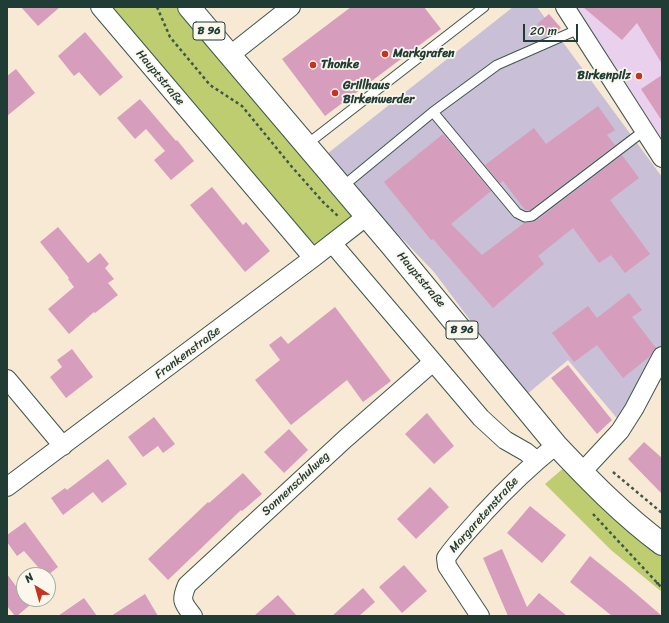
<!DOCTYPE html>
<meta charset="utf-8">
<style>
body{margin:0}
#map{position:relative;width:669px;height:623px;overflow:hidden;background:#f7e9d4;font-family:Sriracha,sans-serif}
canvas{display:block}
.frame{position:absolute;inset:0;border:8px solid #1f3d34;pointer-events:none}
.north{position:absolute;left:16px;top:567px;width:40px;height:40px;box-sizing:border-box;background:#fbf7ec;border:1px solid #a3ada2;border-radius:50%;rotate:323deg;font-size:11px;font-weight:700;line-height:16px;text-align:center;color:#1f3d34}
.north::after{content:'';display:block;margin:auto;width:14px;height:18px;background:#c8321e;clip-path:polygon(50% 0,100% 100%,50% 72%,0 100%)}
.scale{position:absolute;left:523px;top:24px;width:55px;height:18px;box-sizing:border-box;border:2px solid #1f3d34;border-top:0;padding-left:5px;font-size:12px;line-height:14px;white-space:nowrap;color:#1f3d34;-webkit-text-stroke:3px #fbf7ec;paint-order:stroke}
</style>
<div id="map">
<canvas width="669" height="623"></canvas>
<div class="frame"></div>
<div class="north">N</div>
<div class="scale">20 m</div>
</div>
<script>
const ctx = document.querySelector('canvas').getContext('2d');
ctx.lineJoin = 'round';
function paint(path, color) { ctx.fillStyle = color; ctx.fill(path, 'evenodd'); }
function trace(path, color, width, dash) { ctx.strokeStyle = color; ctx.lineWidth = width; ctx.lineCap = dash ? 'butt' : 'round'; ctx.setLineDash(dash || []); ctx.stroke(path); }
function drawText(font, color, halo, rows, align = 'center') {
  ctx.font = font + ' Sriracha,sans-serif'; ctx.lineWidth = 3.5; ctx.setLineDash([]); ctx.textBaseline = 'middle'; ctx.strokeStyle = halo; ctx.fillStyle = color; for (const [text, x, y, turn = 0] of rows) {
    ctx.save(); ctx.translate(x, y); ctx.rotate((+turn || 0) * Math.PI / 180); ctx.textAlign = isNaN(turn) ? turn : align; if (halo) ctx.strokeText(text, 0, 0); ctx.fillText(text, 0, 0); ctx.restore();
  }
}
const built = new Path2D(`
 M 569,7 L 662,7 L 662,145 Z`);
const industrial = new Path2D(`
 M 513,7 L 537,7 L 662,177 L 662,346 L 633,404 L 621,423 L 568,360 L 526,395 L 434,272 L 369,204 L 327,154 Z`);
const green = new Path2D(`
 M 89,7 L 179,7 L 355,216 L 301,257 Z
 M 566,466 L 662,549 L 662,592 L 611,550 L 545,484 Z`);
const building = new Path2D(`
 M 21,7 L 60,7 L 38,26 Z
 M 351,7 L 424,7 L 441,29 L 325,116 L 282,59 Z
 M 583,7 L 662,7 L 662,64 L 637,23 L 622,40 Z
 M 549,14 L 561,28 L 554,34 L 547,36 L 537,24 Z
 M 85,32 L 123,77 L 100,96 L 79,72 L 74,76 L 58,56 Z
 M 16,69 L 35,93 L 7,116 L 7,76 Z
 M 662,75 L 662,121 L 641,89 Z
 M 140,99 L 176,141 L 177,140 L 194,161 L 171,180 L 154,160 L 165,151 L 146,129 L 135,139 L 117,118 Z
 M 598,106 L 615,130 L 607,135 L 615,145 L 530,210 L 525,210 L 503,181 L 500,183 L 485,165 L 534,128 L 546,144 Z
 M 443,134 L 491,191 L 451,224 L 482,255 L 524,223 L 536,221 L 622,155 L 639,178 L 610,200 L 650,254 L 625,273 L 611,255 L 599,263 L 573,228 L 538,256 L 544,264 L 493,308 L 433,239 L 431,240 L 384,182 Z
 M 212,187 L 243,225 L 246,222 L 270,251 L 245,272 L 190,205 Z
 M 58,227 L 88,263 L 100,253 L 109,264 L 105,268 L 114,279 L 108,283 L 118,295 L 95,313 L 94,312 L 69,334 L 48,309 L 74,287 L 68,279 L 69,278 L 40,242 Z
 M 629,293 L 642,310 L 632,317 L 656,348 L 649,357 L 623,378 L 597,345 L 574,362 L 552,333 L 588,306 L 597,318 Z
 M 335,307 L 391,381 L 363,402 L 347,380 L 291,425 L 255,380 L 280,360 L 269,345 L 281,336 L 288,344 Z
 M 72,349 L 93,377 L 66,398 L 50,377 L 62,367 L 57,360 Z
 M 568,365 L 612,420 L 597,434 L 551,378 Z
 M 427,413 L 454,446 L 434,464 L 405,434 Z
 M 154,417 L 175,444 L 163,453 L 158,446 L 143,457 L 128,437 Z
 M 289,429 L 308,450 L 284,473 L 264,452 Z
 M 644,442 L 662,458 L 662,494 L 628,459 Z
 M 108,459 L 127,484 L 102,503 L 93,492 L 63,515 L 51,498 L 65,488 L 67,490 Z
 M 243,473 L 262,494 L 242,511 L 241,510 L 168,580 L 148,559 L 208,502 L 209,503 Z
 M 430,487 L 449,507 L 416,539 L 397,519 Z
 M 530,506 L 566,535 L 542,563 L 507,533 Z
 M 25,522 L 58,567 L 48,575 L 45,575 L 24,551 L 17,556 L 7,542 L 7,535 Z
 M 502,549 L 527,607 L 539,593 L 567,616 L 508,616 L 483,558 Z
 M 590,556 L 626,585 L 662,616 L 612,616 L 570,582 Z
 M 404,565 L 427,591 L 402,613 L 379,587 Z
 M 7,574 L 24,597 L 24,599 L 26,599 L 30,605 L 17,616 L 15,616 L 7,606 Z
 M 363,588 L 375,602 L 359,616 L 332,616 Z
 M 145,594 L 158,616 L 111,616 Z
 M 278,595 L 297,616 L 254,616 Z
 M 84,598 L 97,616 L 58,616 Z`);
const path = new Path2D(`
 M 157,7 L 170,37 L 210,85 L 242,106 L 292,167 L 323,202 L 338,216
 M 613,472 L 662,513
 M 593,514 L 662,588
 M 656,583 L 662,584`);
const service = new Path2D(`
 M 433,112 L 517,213 L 525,217 L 532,216 L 645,130
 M 306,145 L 484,7
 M 342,187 L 433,112 L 497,65 L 579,29`);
const minor = new Path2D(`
 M 100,7 L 313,258
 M 565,7 L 662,158
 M 229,56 L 291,7
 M 332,243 L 481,418 L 505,440 L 526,452 L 536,460
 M 7,379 L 63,446
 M 582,472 L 620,431 L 634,409 L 662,356
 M 7,487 L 313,258 L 367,216
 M 193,616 C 183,603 180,601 187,585 L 345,439 L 433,362
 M 480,616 L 447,566 L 446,558 C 457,542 471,528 484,513 C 507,488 530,466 556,445`);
const primary = new Path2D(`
 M 189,7 L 391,245 L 556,445 C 589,480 623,515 662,544`);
const markers = [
 [385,54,4,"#c8321e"],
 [313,65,4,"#c8321e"],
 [639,76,4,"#c8321e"],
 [335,93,4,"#c8321e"]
];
const shields = [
 [209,31,32],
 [462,330,32]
];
const shieldNames = [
 ["B 96",209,31],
 ["B 96",462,330]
];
const poiNames = [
 ["Markgrafen",393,54],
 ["Thonke",321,65],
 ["Birkenpilz",631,76,"right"],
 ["Grillhaus",343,86],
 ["Birkenwerder",343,100]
];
const streetNames = [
 ["Hauptstraße",160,78,50],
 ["Hauptstraße",421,280,50],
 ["Frankenstraße",188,353,-37],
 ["Sonnenschulweg",296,484,-43],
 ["Margaretenstraße",484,515,-48]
];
paint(built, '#e9d1ed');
paint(industrial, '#c9bfd7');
paint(green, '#bdcd70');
paint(building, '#d79dbd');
trace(service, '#3f574c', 11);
trace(minor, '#3f574c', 20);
trace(primary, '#3f574c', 24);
trace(path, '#3f574c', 2.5, [3, 3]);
trace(service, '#fff', 9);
trace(minor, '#fff', 18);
trace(primary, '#fff', 22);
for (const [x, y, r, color] of markers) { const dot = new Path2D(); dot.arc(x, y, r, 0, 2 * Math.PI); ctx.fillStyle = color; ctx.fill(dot); trace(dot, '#fbf7ec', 1.5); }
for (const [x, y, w] of shields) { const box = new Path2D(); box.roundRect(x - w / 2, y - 9, w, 18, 3); ctx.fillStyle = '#fbf7ec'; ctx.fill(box); trace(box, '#1f3d34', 1); }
drawText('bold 11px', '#1f3d34', null, shieldNames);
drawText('bold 12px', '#1f3d34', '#fbf7ec', poiNames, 'left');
drawText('12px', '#1f3d34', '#fbf7ec', streetNames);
</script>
